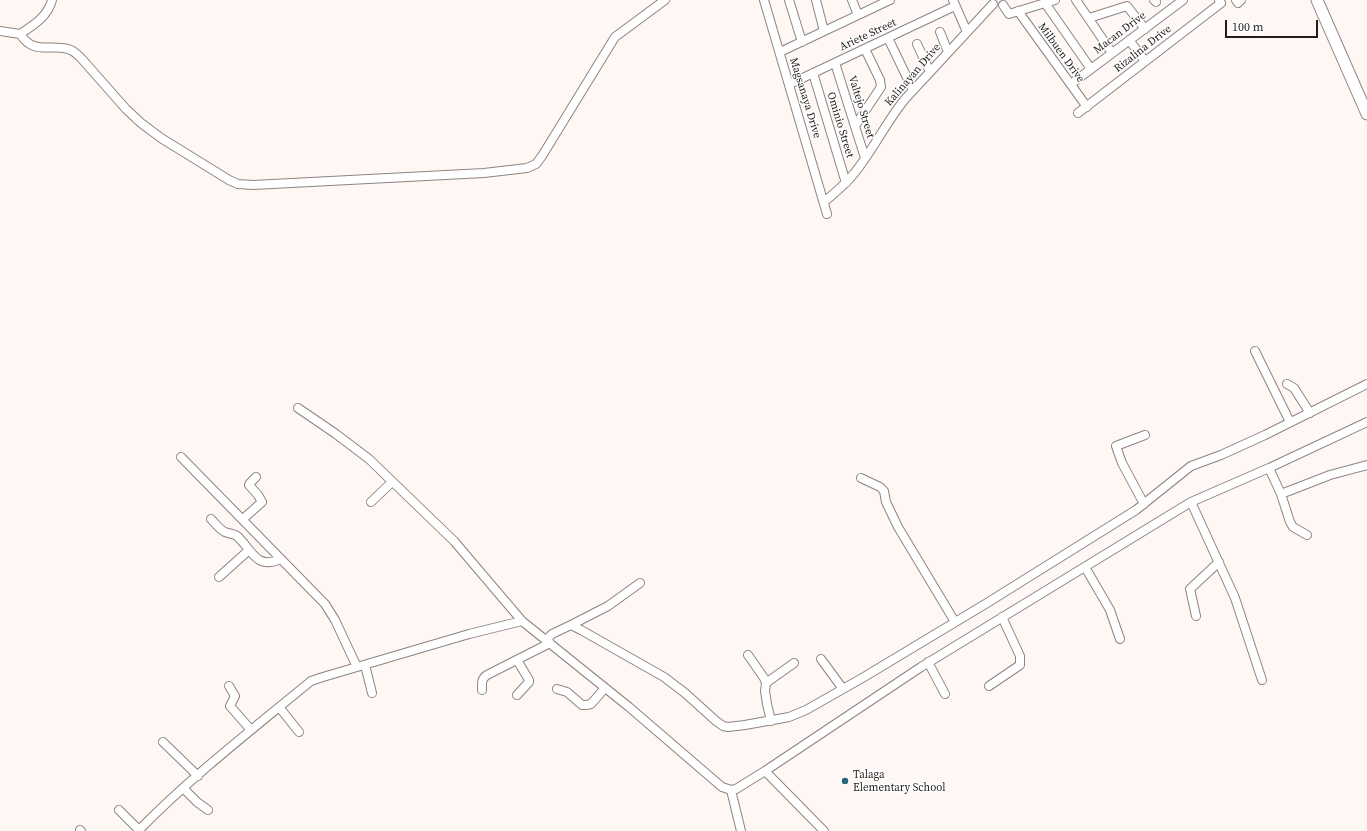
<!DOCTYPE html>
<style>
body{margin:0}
#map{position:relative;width:1367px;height:831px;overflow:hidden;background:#fff7f4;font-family:"Source Serif 4",serif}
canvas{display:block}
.scale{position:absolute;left:1225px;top:20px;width:93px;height:18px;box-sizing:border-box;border:2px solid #221e1d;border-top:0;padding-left:5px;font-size:12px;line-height:14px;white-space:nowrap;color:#221e1d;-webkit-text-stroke:3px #fff;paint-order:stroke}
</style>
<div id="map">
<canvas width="1367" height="831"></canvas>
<div class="scale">100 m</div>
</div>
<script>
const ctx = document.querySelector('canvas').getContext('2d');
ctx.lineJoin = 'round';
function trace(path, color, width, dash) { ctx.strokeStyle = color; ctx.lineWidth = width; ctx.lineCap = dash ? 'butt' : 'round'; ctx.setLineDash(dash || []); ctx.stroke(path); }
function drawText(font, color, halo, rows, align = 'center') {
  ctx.font = font + ' "Source Serif 4",serif'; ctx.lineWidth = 3; ctx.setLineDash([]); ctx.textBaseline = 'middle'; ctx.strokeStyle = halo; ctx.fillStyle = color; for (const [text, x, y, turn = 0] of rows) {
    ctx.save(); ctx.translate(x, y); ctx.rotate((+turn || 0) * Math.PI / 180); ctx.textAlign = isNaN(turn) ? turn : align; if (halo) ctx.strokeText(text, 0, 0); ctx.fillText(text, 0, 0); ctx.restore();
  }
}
const minor = new Path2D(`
 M 764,0 L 827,214
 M 789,0 L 802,42
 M 816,0 L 824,31
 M 852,0 L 858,15
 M 953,0 L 967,32
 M 1076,0 L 1112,53
 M 1154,0 L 1156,2
 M 1236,0 L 1238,3 L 1241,0
 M 1045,3 L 1091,69
 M 1003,5 L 1009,14 L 1055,0
 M 1018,11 L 1087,107
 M 1089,18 L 1127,6 L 1145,29
 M 0,31 L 20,34 C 34,55 48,44 68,49 C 73,50 77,54 81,58 L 126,109 L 141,123 L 161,138 L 229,180 L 238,184 L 253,185 L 484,173 L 527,168 L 536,164 L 542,156 L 615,37 L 665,0
 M 940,32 L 948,52
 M 20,34 C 34,25 48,16 52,0
 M 888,38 L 913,90
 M 1129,40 L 1145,61
 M 917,44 L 930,72
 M 780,52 L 890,0
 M 835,63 L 865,158
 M 813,73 L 846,183
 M 790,84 L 955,6
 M 1071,84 L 1183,0
 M 1078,113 L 1221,3 L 1219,0
 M 855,126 L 881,87 L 880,80 L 865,49
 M 824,202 C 836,192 847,183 856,171 C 874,148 887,121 905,99 L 993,4
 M 1255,351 L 1290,422
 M 1287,384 L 1294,388 L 1310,413
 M 298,408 L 336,434 L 369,459 L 454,541 L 522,621
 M 181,457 L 325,604 L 335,620 L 357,667
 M 1269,468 L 1281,494 L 1290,522 L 1293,527 L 1307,535
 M 861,478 L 880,487 L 884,491 L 886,502 L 898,527 L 955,622
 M 1281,494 L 1330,475 L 1367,465
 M 371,502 L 392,482
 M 1191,502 L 1235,598 L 1262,680
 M 1144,504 L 1122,463 L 1116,446 L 1145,435
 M 211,519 C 215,523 220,530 225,532 C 229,534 233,533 237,536 C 253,551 256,570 281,559
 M 243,519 L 262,502 L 258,495 L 249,485 L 250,483 L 256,477
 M 1085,567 L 1110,610 L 1120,639
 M 219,577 L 249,550
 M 1196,616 L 1190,589 L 1219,562
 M 571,625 L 608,606 L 640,583
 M 546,640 L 552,634 L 571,625 L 581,630 L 664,677 L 685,693 L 716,721 L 723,726 L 728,727 L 745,725 L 789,717 L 806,710 L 864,677 L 987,603 L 1136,510 L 1191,466 L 1221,455 L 1265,435 L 1367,384
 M 748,655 L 764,678 L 766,683 L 765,691 L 767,704 L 771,721
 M 821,659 L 843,689
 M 928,662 L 945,694
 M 365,665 L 372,693
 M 766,683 L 794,663
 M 229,686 L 235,696 L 230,706 L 251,730
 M 989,686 L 1020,665 L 1020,656 L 1002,617
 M 557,689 L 567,692 L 582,705 L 586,705 L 591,704 L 605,688
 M 482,690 C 482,683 481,679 487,675 L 550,643
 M 517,695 L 529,682 L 529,680 L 517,660
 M 279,707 L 299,732
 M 163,742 L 198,776
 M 765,771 L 824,831
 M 183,788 L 197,802 L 208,810
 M 731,790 L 741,831
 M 119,810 L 139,830
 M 80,830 L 81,831
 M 138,831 C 188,780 245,735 300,690 L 311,681 L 323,677 L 469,634 L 522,621 L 629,707 L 722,787 L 731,790 L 736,789 L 765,771 L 921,667 L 1191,502 L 1269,468 L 1367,422`);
const highway = new Path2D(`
 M 1317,0 L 1367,114`);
const markers = [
 [845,781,4,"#246779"]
];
const streetNames = [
 ["Macan Drive",1120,33,-37],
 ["Ariete Street",868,35,-25],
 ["Rizalina Drive",1143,49,-38],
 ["Milbuen Drive",1061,53,54],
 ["Kalinayan Drive",913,75,-49],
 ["Magsanaya Drive",805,98,73],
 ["Valtejo Street",861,107,73],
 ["Ominio Street",840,125,73]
];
const poiNames = [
 ["Talaga",853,775],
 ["Elementary School",853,788]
];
trace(minor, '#8d8480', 10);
trace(highway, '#8d8480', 13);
trace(minor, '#fff', 8);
trace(highway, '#fff', 11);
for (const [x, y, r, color] of markers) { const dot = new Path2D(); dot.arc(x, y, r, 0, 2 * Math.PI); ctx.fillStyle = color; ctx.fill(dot); trace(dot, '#fff', 1.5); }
drawText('11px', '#221e1d', '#fff', streetNames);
drawText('11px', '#221e1d', '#fff', poiNames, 'left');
</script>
